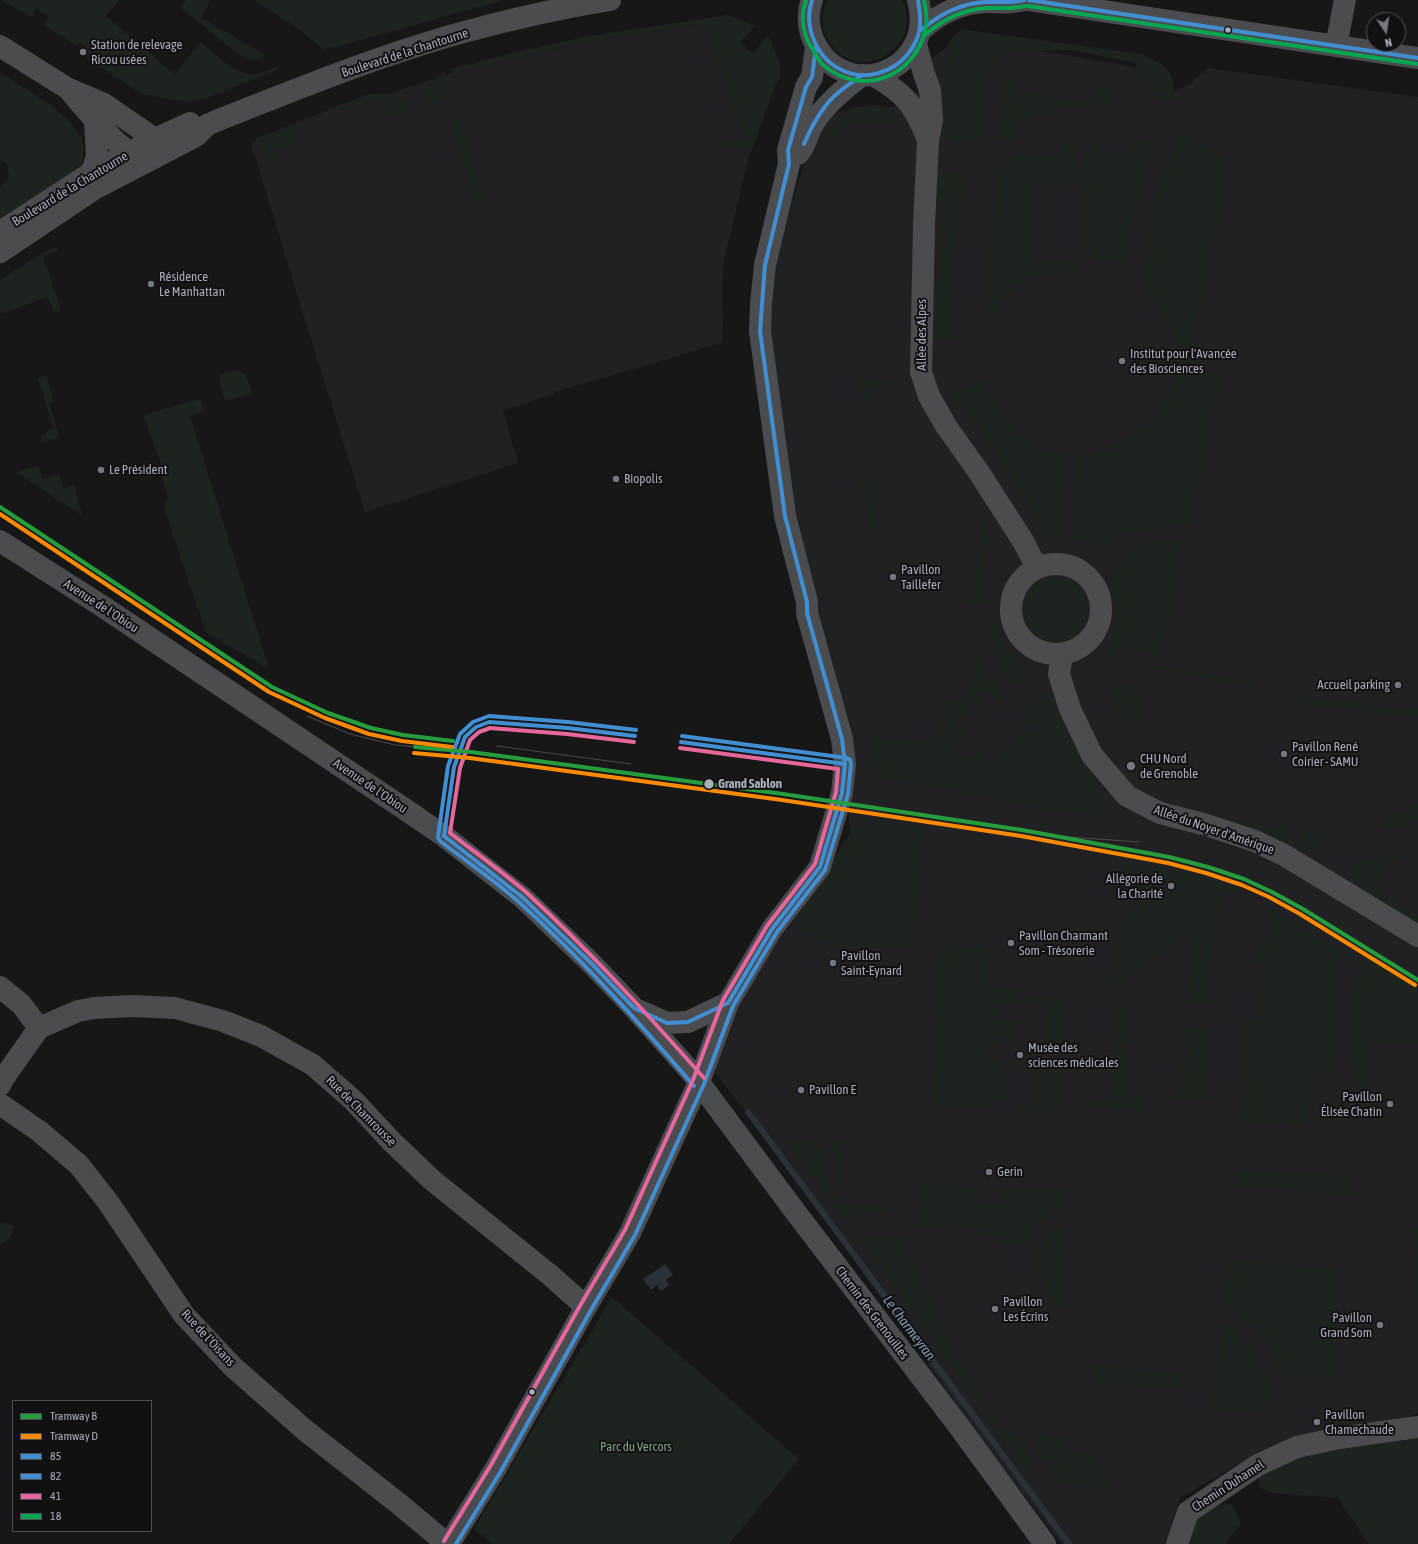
<!DOCTYPE html>
<meta charset="utf-8">
<style>
body{margin:0}
#map{position:relative;width:1418px;height:1544px;overflow:hidden;background:#171717;font-family:"Asap Condensed",sans-serif}
canvas{display:block}
.legend{position:absolute;left:12px;top:1400px;width:140px;height:132px;box-sizing:border-box;background:#111113;border:1px solid #4d4f55;margin:0;padding:5px 7px;list-style:none;font-size:12px;color:#a8adb8}
.legend li{display:flex;align-items:center;gap:8px;height:20px}
.legend b{width:20px;border:1px solid #4d4f55}
.north{position:absolute;left:1366px;top:12px;width:40px;height:40px;box-sizing:border-box;background:#111113;border:1px solid #4d4f55;border-radius:50%;rotate:167deg;font-size:11px;font-weight:700;line-height:16px;text-align:center;color:#a8adb8}
.north::after{content:'';display:block;margin:auto;width:14px;height:18px;background:#757880;clip-path:polygon(50% 0,100% 100%,50% 72%,0 100%)}
</style>
<div id="map">
<canvas width="1418" height="1544"></canvas>
<ul class="legend">
<li><b style="height:5px;background:#259d3c"></b>Tramway B</li>
<li><b style="height:5px;background:#fd8a02"></b>Tramway D</li>
<li><b style="height:5px;background:#418fd2"></b>85</li>
<li><b style="height:5px;background:#418fd2"></b>82</li>
<li><b style="height:5px;background:#e7679c"></b>41</li>
<li><b style="height:5px;background:#00a651"></b>18</li>
</ul>
<div class="north">N</div>
</div>
<script>
const ctx = document.querySelector('canvas').getContext('2d');
ctx.lineJoin = 'round';
function paint(path, color) { ctx.fillStyle = color; ctx.fill(path, 'evenodd'); }
function trace(path, color, width, dash) { ctx.strokeStyle = color; ctx.lineWidth = width; ctx.lineCap = dash ? 'butt' : 'round'; ctx.setLineDash(dash || []); ctx.stroke(path); }
function drawText(font, color, halo, rows, align = 'center') {
  ctx.font = font + ' "Asap Condensed",sans-serif'; ctx.lineWidth = 4; ctx.setLineDash([]); ctx.textBaseline = 'middle'; ctx.strokeStyle = halo; ctx.fillStyle = color; for (const [text, x, y, turn = 0] of rows) {
    ctx.save(); ctx.translate(x, y); ctx.rotate((+turn || 0) * Math.PI / 180); ctx.textAlign = isNaN(turn) ? turn : align; if (halo) ctx.strokeText(text, 0, 0); ctx.fillText(text, 0, 0); ctx.restore();
  }
}
const built = new Path2D(`
 M 699,24 L 709,35 L 739,42 L 777,74 L 767,109 L 748,159 L 724,261 L 722,284 L 723,325 L 722,343 L 555,392 L 555,394 L 503,410 L 518,463 L 365,512 L 300,304 L 251,143 L 293,125 L 453,73 L 560,48 Z
 M 960,37 L 1129,66 L 1145,73 L 1159,91 L 1176,91 L 1189,85 L 1207,68 L 1418,97 L 1418,1413 L 1383,1426 L 1244,1461 L 1181,1497 L 1165,1544 L 1062,1544 L 992,1454 L 779,1155 L 713,1070 L 744,986 L 800,912 L 850,834 L 840,716 L 765,390 L 777,251 L 810,145 L 833,114 L 857,107 L 873,109 L 897,106 L 915,95 L 926,63 Z`);
const green = new Path2D(`
 M 0,0 L 119,0 L 106,16 L 174,74 L 201,42 C 216,55 235,76 256,74 C 262,74 269,69 276,67 L 277,70 L 202,100 L 187,102 L 142,94 L 84,56 L 89,49 L 81,43 L 78,46 L 44,25 L 49,16 L 36,8 L 32,17 Z
 M 186,0 L 208,0 L 210,2 L 201,18 L 266,55 C 254,62 250,61 238,54 L 180,7 Z
 M 254,0 L 504,0 L 324,50 L 297,28 Z
 M 828,0 L 901,0 C 929,46 850,94 825,33 C 821,23 822,9 828,0 Z
 M 727,15 L 755,26 L 740,42 L 752,54 L 767,37 L 769,37 L 778,58 L 781,70 L 780,76 L 771,96 L 751,152 L 726,145 L 742,138 L 709,35 L 699,24 L 560,48 L 453,73 L 451,69 L 530,49 L 584,37 Z
 M 961,29 L 1140,54 C 1163,64 1177,70 1173,99 L 1167,100 L 1134,76 L 1137,63 L 1071,50 L 1013,51 L 1008,56 L 994,61 L 988,77 L 984,126 L 979,138 L 972,142 L 957,144 L 942,136 L 939,114 L 949,41 Z
 M 444,71 L 450,99 L 430,104 L 422,91 Z
 M 0,72 L 51,105 L 70,122 L 82,138 L 84,157 L 76,176 L 0,230 L 0,188 L 9,177 L 7,164 L 0,160 Z
 M 1013,77 L 1014,92 L 1090,100 L 1094,86 L 1115,91 L 1109,105 L 1067,106 L 1015,123 L 1019,136 L 998,144 L 1006,80 Z
 M 378,93 L 404,99 L 407,112 L 388,119 L 379,98 L 293,125 L 300,141 L 275,155 L 268,169 L 255,139 L 368,94 Z
 M 874,105 C 888,107 897,108 896,124 L 853,123 L 828,140 L 825,138 L 836,122 L 851,108 Z
 M 460,118 L 484,197 L 475,200 L 450,121 Z
 M 1185,135 L 1214,151 L 1226,162 L 1227,178 L 1197,322 L 1196,359 L 1208,374 L 1220,378 L 1190,526 L 1160,527 L 1126,534 L 1102,546 L 1072,541 L 1074,455 L 1089,456 L 1112,449 L 1151,421 L 1170,390 L 1177,371 L 1179,355 L 1168,322 L 1142,286 L 1148,247 L 1151,209 L 1159,179 L 1178,137 Z
 M 1098,138 L 1097,151 L 1133,153 L 1135,139 L 1150,142 L 1155,154 L 1147,168 L 1138,194 L 1130,250 L 1122,264 L 1095,260 L 1085,245 L 1086,206 L 1080,176 L 1083,157 Z
 M 1062,143 L 1074,146 L 1075,183 L 1035,183 L 1035,261 L 1076,261 L 1078,270 C 1067,271 1054,271 1044,274 C 1013,283 1002,303 985,328 L 996,178 L 989,177 L 994,168 L 1017,154 L 1030,149 L 1031,157 L 1063,151 Z
 M 950,173 C 957,175 960,175 963,182 L 949,340 L 935,339 L 944,200 L 936,198 L 938,177 L 943,174 Z
 M 56,247 L 58,251 L 43,256 L 61,309 L 54,312 L 48,297 L 0,314 L 0,280 L 41,254 Z
 M 237,370 C 248,373 249,384 252,394 L 225,401 L 218,375 Z
 M 46,375 L 54,401 L 49,403 L 59,437 L 42,443 L 41,437 L 53,427 L 38,378 Z
 M 981,378 C 993,399 1004,421 1023,437 C 1034,446 1050,450 1063,454 L 1059,539 L 1045,539 L 1039,532 L 1043,527 L 965,406 L 957,408 L 952,394 Z
 M 860,379 L 893,380 L 861,398 Z
 M 200,399 L 204,411 L 190,416 L 269,669 L 206,632 L 164,508 L 168,498 L 161,473 L 163,469 L 144,417 L 147,414 Z
 M 39,466 L 43,479 L 59,474 L 64,488 L 74,485 L 82,515 L 15,472 Z
 M 880,479 L 877,533 L 869,534 L 861,481 Z
 M 981,521 L 995,543 L 986,548 L 983,603 L 965,603 L 962,598 L 975,599 Z
 M 1162,542 L 1183,542 L 1162,655 L 1125,648 L 1113,656 L 1108,653 L 1115,625 L 1116,609 L 1111,579 L 1115,569 L 1133,551 Z
 M 1062,576 L 1079,585 L 1089,602 L 1087,622 L 1077,634 L 1063,642 L 1044,640 L 1028,628 L 1022,611 L 1025,595 L 1038,581 Z
 M 993,623 C 1000,628 1001,638 1006,645 C 1012,652 1027,662 1026,673 C 1026,679 1019,684 1015,688 C 1005,676 997,664 992,649 C 990,642 993,634 990,626 Z
 M 971,653 L 980,658 L 986,672 L 1004,698 L 1000,702 L 990,691 L 956,722 L 967,734 L 954,745 L 968,760 L 978,750 L 991,764 L 1031,727 L 1018,713 L 1043,693 L 1050,696 L 1055,700 L 1059,713 L 1071,738 L 1099,784 L 1104,799 L 1102,819 L 876,776 L 868,737 L 927,739 L 941,734 L 946,701 L 966,704 L 971,676 Z
 M 1138,662 L 1252,683 L 1251,687 L 1138,665 Z
 M 1126,684 L 1138,691 L 1139,713 L 1138,720 C 1121,716 1117,710 1112,693 L 1117,685 Z
 M 1300,695 L 1418,711 L 1418,718 L 1326,707 L 1299,699 Z
 M 1414,803 L 1418,803 L 1418,822 L 1396,827 L 1385,827 L 1386,815 L 1410,811 Z
 M 1219,818 L 1257,824 L 1293,827 L 1286,843 L 1258,830 Z
 M 870,821 L 927,827 L 910,948 L 822,944 L 800,927 L 800,912 L 850,834 Z
 M 1302,830 L 1338,834 L 1312,849 L 1304,851 L 1294,847 Z
 M 1398,856 L 1400,859 L 1397,863 L 1391,860 L 1373,885 L 1418,916 L 1418,920 L 1415,923 L 1355,884 L 1348,877 L 1352,866 L 1358,859 Z
 M 1122,862 L 1163,867 L 1237,888 L 1237,893 L 1219,892 L 1210,1003 L 1192,1001 L 1186,989 L 1192,929 L 1106,996 L 1106,990 L 1116,970 L 1120,924 L 1127,917 L 1137,910 L 1140,902 L 1139,892 L 1133,881 L 1122,873 Z
 M 1267,906 L 1345,951 L 1341,957 L 1332,1075 L 1313,1074 L 1309,1126 L 1251,1122 L 1241,1119 L 1247,1017 L 1261,1018 L 1265,962 L 1251,960 L 1268,933 Z
 M 950,944 L 991,947 L 990,986 L 1020,988 L 1017,1005 L 1003,1005 L 1001,1020 L 1013,1021 L 1012,1040 L 1000,1038 L 989,1050 L 989,1057 L 998,1061 L 998,1067 L 1009,1068 L 1007,1101 L 986,1108 L 930,1103 L 938,952 Z
 M 1370,956 L 1418,987 L 1418,1044 L 1373,1041 L 1369,1087 L 1350,1086 L 1354,974 Z
 M 1025,997 L 1066,1000 L 1062,1048 L 1052,1047 L 1052,1039 L 1042,1038 L 1044,1005 L 1025,1004 Z
 M 1118,1001 L 1124,1012 L 1131,1014 L 1129,1041 L 1123,1045 L 1122,1052 L 1128,1057 L 1125,1094 L 1145,1096 C 1144,1104 1144,1109 1152,1113 L 1100,1108 L 1096,1101 L 1109,1102 Z
 M 1184,1025 L 1208,1027 L 1204,1100 L 1178,1098 L 1180,1063 C 1189,1056 1191,1053 1182,1045 Z
 M 1050,1067 L 1060,1067 L 1057,1113 L 1022,1111 L 1022,1104 L 1036,1105 L 1038,1071 L 1049,1072 Z
 M 828,1140 L 843,1141 L 840,1184 L 838,1183 L 837,1162 Z
 M 787,1141 C 800,1142 818,1140 825,1154 L 832,1192 L 844,1202 L 852,1205 L 884,1207 L 885,1212 L 856,1217 L 842,1218 Z
 M 1248,1169 L 1349,1176 L 1348,1193 L 1360,1194 L 1359,1196 L 1241,1186 L 1235,1181 L 1234,1174 Z
 M 920,1182 L 977,1186 L 976,1202 L 998,1203 L 999,1186 L 1067,1190 L 1066,1207 L 1050,1212 L 1034,1229 L 1021,1249 L 1004,1243 L 980,1229 L 957,1224 L 938,1224 L 917,1230 Z
 M 0,1223 L 14,1225 L 10,1238 L 0,1244 Z
 M 1412,1223 L 1418,1227 L 1418,1295 L 1411,1294 L 1415,1245 L 1411,1244 Z
 M 1067,1224 L 1061,1312 C 1050,1300 1034,1273 1036,1256 C 1036,1252 1046,1236 1050,1233 C 1054,1229 1062,1227 1067,1224 Z
 M 869,1234 L 900,1237 L 931,1300 L 954,1352 L 979,1396 L 1002,1429 L 1023,1436 L 1032,1466 L 1025,1470 L 862,1240 L 869,1238 Z
 M 1229,1261 L 1336,1267 L 1337,1375 L 1283,1378 L 1271,1349 L 1257,1331 L 1223,1299 Z
 M 612,1297 L 799,1459 L 729,1544 L 493,1544 L 474,1529 Z
 M 1221,1321 L 1238,1331 L 1255,1355 L 1268,1376 L 1271,1395 C 1269,1398 1266,1403 1263,1405 C 1249,1416 1229,1414 1213,1411 Z
 M 1091,1365 L 1182,1372 L 1181,1389 L 1090,1382 Z
 M 1418,1431 L 1418,1544 L 1369,1544 L 1338,1498 L 1274,1493 L 1260,1488 L 1258,1472 L 1279,1459 Z
 M 1051,1434 L 1063,1440 L 1078,1454 L 1099,1457 L 1108,1485 L 1082,1491 L 1079,1482 L 1063,1485 L 1047,1463 L 1041,1462 L 1034,1435 Z
 M 1232,1504 L 1241,1523 L 1227,1541 L 1227,1544 L 1180,1544 L 1189,1518 L 1207,1506 Z`);
const water = new Path2D(`
 M 665,1264 L 673,1275 L 666,1280 L 669,1285 L 661,1291 L 657,1285 L 651,1290 L 643,1279 Z`);
const stream = new Path2D(`
 M 748,1112 L 1069,1544`);
const minor = new Path2D(`
 M 812,0 C 807,12 808,27 813,39 C 841,106 938,73 918,0
 M 1029,0 L 1418,58
 M 921,30 C 940,13 964,2 989,2 C 1003,2 1010,4 1024,0
 M 916,44 L 924,74 L 930,90 L 932,120 L 928,141 L 924,225 L 921,372 L 929,396 L 946,426 L 978,471 L 1023,541 L 1037,568
 M 0,46 L 67,88 L 104,104 L 155,139 L 161,150
 M 1336,46 L 1345,0
 M 873,75 C 906,94 914,105 928,140
 M 70,91 C 80,103 119,150 131,152 C 135,153 140,152 144,153
 M 798,154 C 805,147 807,135 812,126 C 824,105 843,90 862,75
 M 91,173 L 97,157 L 95,121
 M 0,232 L 91,173 L 155,139 L 190,123
 M 0,252 L 94,189 L 196,136 L 207,125 L 216,121 C 297,89 380,55 464,32 C 512,19 561,8 610,0
 M 0,541 L 102,606 L 412,814 L 444,836 L 522,897 L 591,963 L 634,1008 L 692,1073 L 794,1210 L 958,1425 L 1045,1544
 M1011 609a45 45 0 1 1 90 0a45 45 0 1 1-90 0Z
 M 1062,654 L 1059,674 L 1070,709 L 1092,755 L 1127,796 L 1160,813 L 1203,824 L 1255,841 L 1284,855 L 1418,936
 M 0,987 L 21,1004 L 39,1028
 M 640,1011 L 667,1023 L 688,1022 L 728,1003
 M 0,1085 L 3,1079 L 39,1028 L 78,1011 L 94,1008 L 133,1006 L 175,1008 L 223,1021 L 261,1036 L 313,1065 L 353,1100 L 391,1141 L 432,1180 L 550,1275 L 586,1307
 M 0,1104 L 39,1131 L 79,1165 L 108,1202 L 184,1315 L 233,1367 L 306,1431 L 398,1503 L 447,1544
 M 449,1544 L 496,1468 L 586,1307 L 630,1233 L 699,1082 L 728,1003 L 772,929 L 820,867 L 842,793 L 845,764 L 842,739 L 807,613 L 807,602 L 785,516 L 760,331 L 761,304 L 765,265 L 789,164 L 788,150 L 806,87 L 812,77 L 816,47
 M 1177,1544 L 1188,1512 L 1258,1465 L 1297,1447 L 1339,1438 L 1418,1427`);
const tram = new Path2D(`
 M 307,716 L 350,734 L 395,745 L 415,747
 M 497,746 L 631,764
 M 1055,836 L 1139,842`);
const bus1 = new Path2D(`
 M 812,0 C 803,27 817,60 844,71 C 866,81 893,72 907,55 C 914,47 920,35 920,24 C 921,16 919,8 918,0
 M 1029,0 L 1418,58
 M 921,30 C 940,14 961,3 986,2 C 999,2 1011,3 1024,0
 M 804,144 C 812,125 823,105 839,92 C 846,86 854,81 862,75
 M 635,736 L 568,728 L 489,722 L 476,727 L 465,737 L 454,767 L 444,836 L 522,897 L 591,963 L 634,1008 L 667,1023 L 688,1022 L 728,1003 L 772,929 L 820,867 L 842,793 L 845,764 L 842,739 L 807,613 L 807,602 L 785,516 L 760,331 L 765,265 L 789,164 L 788,150 L 806,87 L 812,77 L 816,47
 M 681,742 L 845,764`);
const bus2 = new Path2D(`
 M 636,730 L 568,722 L 489,716 L 473,722 L 460,734 L 448,766 L 438,837 L 440,841 C 466,861 494,880 519,902 C 582,959 639,1022 694,1086
 M 456,1544 L 501,1471 L 591,1310 L 635,1235 L 704,1084 L 733,1006 L 777,932 L 825,870 L 848,794 L 851,764 L 850,760 L 847,758 L 682,736`);
const bus3 = new Path2D(`
 M 634,742 L 567,734 L 490,728 L 479,732 L 470,740 L 460,768 L 450,833 C 476,853 503,872 527,893 C 590,951 647,1014 704,1078
 M 444,1541 L 491,1465 L 581,1304 L 625,1230 L 693,1080 L 723,1000 L 767,926 L 815,864 L 836,792 L 838,769 L 680,748`);
const bus4 = new Path2D(`
 M 806,0 C 800,17 803,35 813,50 C 816,54 819,61 823,65 C 862,98 916,77 926,27 C 928,19 925,8 924,0
 M 1028,6 L 1417,64
 M 925,35 C 943,19 964,9 988,8 C 1001,8 1013,9 1025,6`);
const tram1 = new Path2D(`
 M 0,507 L 272,687 L 328,713 L 371,728 L 403,735 L 453,741
 M 415,747 L 471,752 L 783,794 L 1022,830 L 1169,857 L 1208,867 L 1244,879 L 1272,892 L 1303,909 L 1418,980`);
const tram2 = new Path2D(`
 M 0,514 L 269,692 L 325,718 L 369,734 L 402,741 L 452,747
 M 414,753 L 470,758 L 782,800 L 1021,836 L 1168,863 L 1206,873 L 1242,885 L 1269,897 L 1300,914 L 1415,985`);
const markers = [
 [1228,30,3.5,"#a8adb8"],
 [83,52,4,"#757880"],
 [151,284,4,"#757880"],
 [1122,361,4,"#757880"],
 [101,470,4,"#757880"],
 [616,479,4,"#757880"],
 [893,577,4,"#757880"],
 [1398,685,4,"#757880"],
 [1284,754,4,"#757880"],
 [1131,766,5,"#757880"],
 [709,784,5.5,"#a8adb8"],
 [1171,886,4,"#757880"],
 [1011,943,4,"#757880"],
 [833,963,4,"#757880"],
 [1020,1055,4,"#757880"],
 [801,1090,4,"#757880"],
 [1390,1104,4,"#757880"],
 [989,1172,4,"#757880"],
 [995,1309,4,"#757880"],
 [1380,1325,4,"#757880"],
 [532,1392,3.5,"#a8adb8"],
 [1317,1422,4,"#757880"]
];
const poiNames = [
 ["Station de relevage",91,45],
 ["Ricou usées",91,60],
 ["Résidence",159,277],
 ["Le Manhattan",159,292],
 ["Institut pour l'Avancée",1130,354],
 ["des Biosciences",1130,369],
 ["Le Président",109,470],
 ["Biopolis",624,479],
 ["Pavillon",901,570],
 ["Taillefer",901,585],
 ["Accueil parking",1390,685,"right"],
 ["Pavillon René",1292,747],
 ["Coirier - SAMU",1292,762],
 ["CHU Nord",1140,759],
 ["de Grenoble",1140,774],
 ["Allégorie de",1163,879,"right"],
 ["la Charité",1163,894,"right"],
 ["Pavillon Charmant",1019,936],
 ["Som - Trésorerie",1019,951],
 ["Pavillon",841,956],
 ["Saint-Eynard",841,971],
 ["Musée des",1028,1048],
 ["sciences médicales",1028,1063],
 ["Pavillon E",809,1090],
 ["Pavillon",1382,1097,"right"],
 ["Élisée Chatin",1382,1112,"right"],
 ["Gerin",997,1172],
 ["Pavillon",1003,1302],
 ["Les Écrins",1003,1317],
 ["Pavillon",1372,1318,"right"],
 ["Grand Som",1372,1333,"right"],
 ["Pavillon",1325,1415],
 ["Chamechaude",1325,1430]
];
const streetNames = [
 ["Boulevard de la Chantourne",405,53,-18],
 ["Boulevard de la Chantourne",70,189,-31],
 ["Allée des Alpes",922,335,-90],
 ["Avenue de l'Obiou",101,606,33],
 ["Avenue de l'Obiou",370,786,34],
 ["Allée du Noyer d'Amérique",1214,830,19],
 ["Rue de Chamrousse",361,1111,45],
 ["Chemin des Grenouilles",872,1313,53],
 ["Rue de l'Oisans",208,1338,47],
 ["Chemin Duhamel",1228,1486,-33]
];
const stopNames = [
 ["Grand Sablon",718,784]
];
const parkNames = [
 ["Parc du Vercors",636,1447]
];
const waterNames = [
 ["Le Charmeyran",909,1328,53]
];
paint(built, '#212123');
paint(green, '#1d241e');
paint(water, '#2a3239');
trace(stream, '#2a3239', 6);
trace(minor, '#4b4c50', 22);
trace(tram, '#4b4c4f', 1);
trace(bus1, '#418fd2', 4);
trace(bus2, '#418fd2', 4);
trace(bus3, '#e7679c', 4);
trace(bus4, '#00a651', 4);
trace(tram1, '#259d3c', 4);
trace(tram2, '#fd8a02', 4);
for (const [x, y, r, color] of markers) { const dot = new Path2D(); dot.arc(x, y, r, 0, 2 * Math.PI); ctx.fillStyle = color; ctx.fill(dot); trace(dot, '#111113', 1.5); }
drawText('13px', '#a8adb8', '#111113', poiNames, 'left');
drawText('13px', '#a8adb8', '#111113', streetNames);
drawText('bold 13px', '#a8adb8', '#111113', stopNames, 'left');
drawText('13px', '#7fa381', '#111113', parkNames);
drawText('italic 14px', '#7f9bb3', '#111113', waterNames);
</script>
